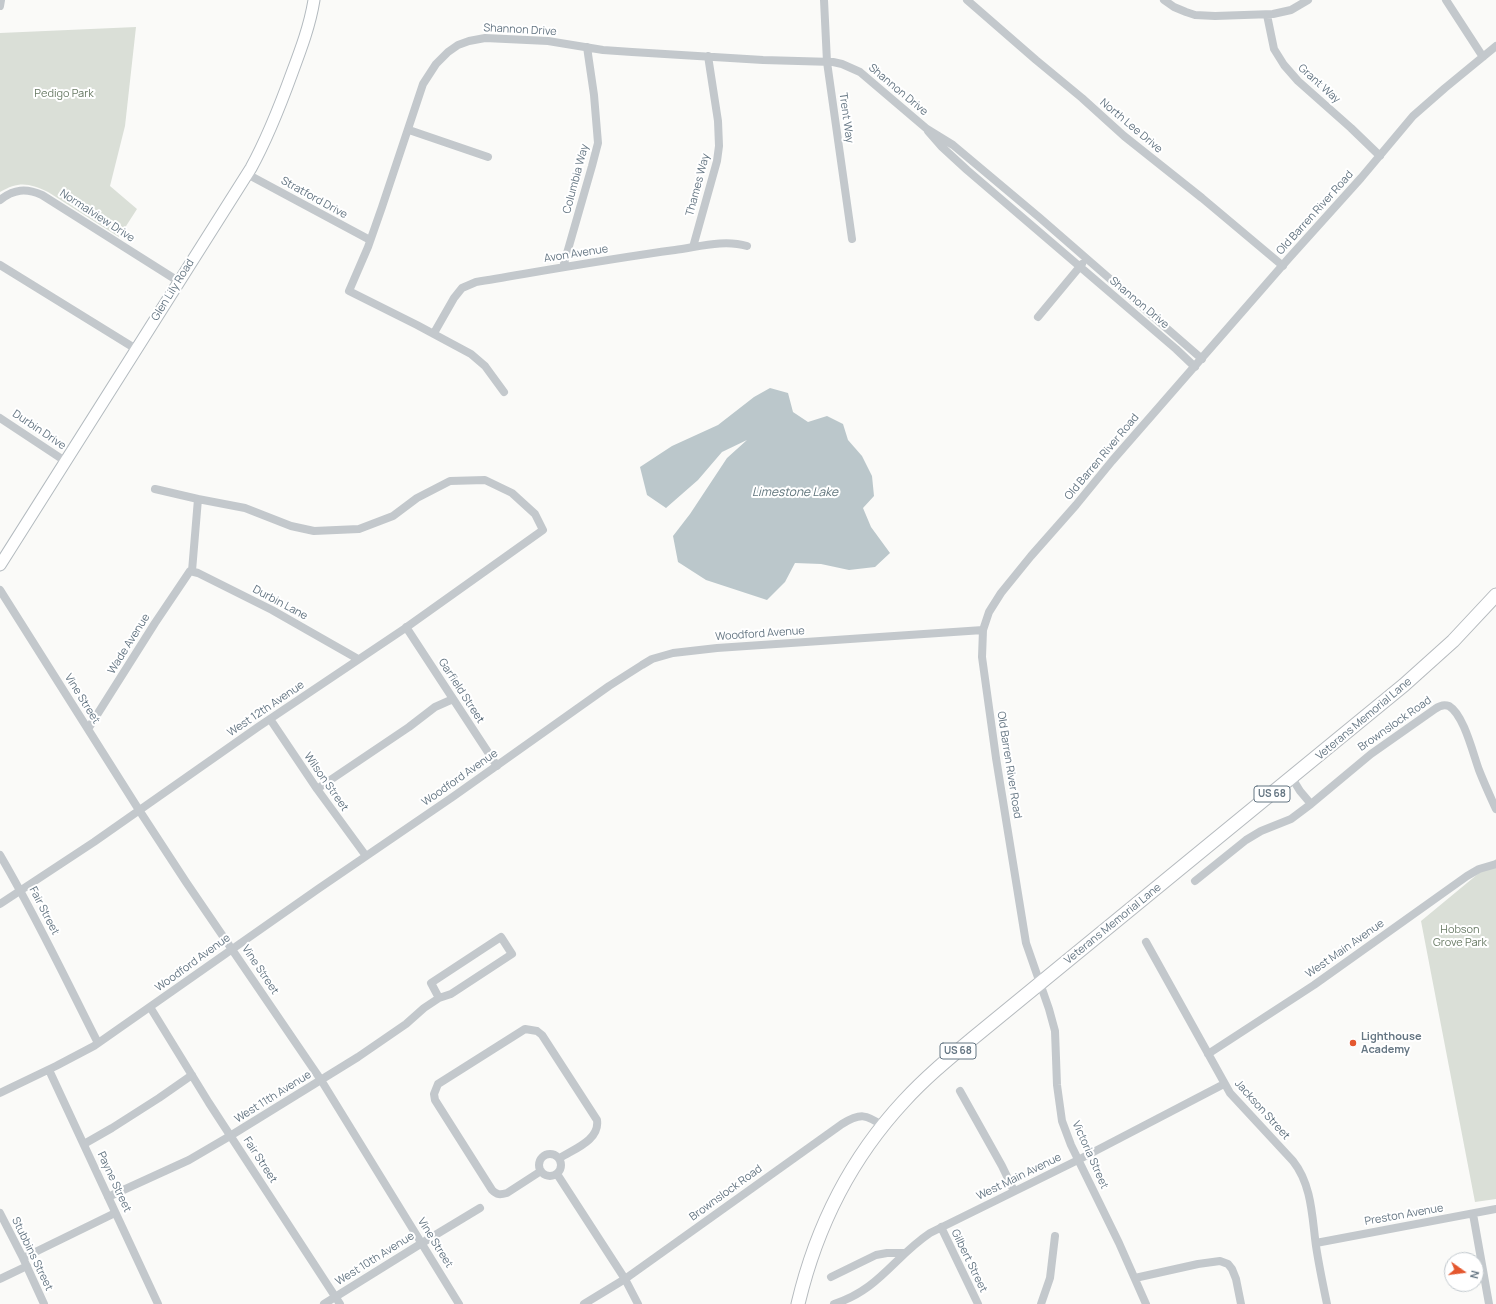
<!DOCTYPE html>
<style>
body{margin:0}
#map{position:relative;width:1496px;height:1304px;overflow:hidden;background:#fafaf8;font-family:Manrope,sans-serif}
canvas{display:block}
.north{position:absolute;left:1444px;top:1252px;width:40px;height:40px;box-sizing:border-box;background:#fff;border:1px solid #c1c8cd;border-radius:50%;rotate:104deg;font-size:11px;font-weight:700;line-height:16px;text-align:center;color:#657683}
.north::after{content:'';display:block;margin:auto;width:14px;height:18px;background:#e4572e;clip-path:polygon(50% 0,100% 100%,50% 72%,0 100%)}
</style>
<div id="map">
<canvas width="1496" height="1304"></canvas>
<div class="north">N</div>
</div>
<script>
const ctx = document.querySelector('canvas').getContext('2d');
ctx.lineJoin = 'round';
function paint(path, color) { ctx.fillStyle = color; ctx.fill(path, 'evenodd'); }
function trace(path, color, width, dash) { ctx.strokeStyle = color; ctx.lineWidth = width; ctx.lineCap = dash ? 'butt' : 'round'; ctx.setLineDash(dash || []); ctx.stroke(path); }
function drawText(font, color, halo, rows, align = 'center') {
  ctx.font = font + ' Manrope,sans-serif'; ctx.lineWidth = 4; ctx.setLineDash([]); ctx.textBaseline = 'middle'; ctx.strokeStyle = halo; ctx.fillStyle = color; for (const [text, x, y, turn = 0] of rows) {
    ctx.save(); ctx.translate(x, y); ctx.rotate((+turn || 0) * Math.PI / 180); ctx.textAlign = isNaN(turn) ? turn : align; if (halo) ctx.strokeText(text, 0, 0); ctx.fillText(text, 0, 0); ctx.restore();
  }
}
const green = new Path2D(`
 M 136,27 L 125,126 L 110,186 L 137,209 L 119,237 L 48,192 C 29,183 19,181 0,192 L 0,33 Z
 M 1496,859 L 1496,1199 L 1475,1202 L 1421,921 Z`);
const water = new Path2D(`
 M 770,388 L 788,393 L 793,412 L 808,422 L 827,416 L 843,424 L 848,440 L 862,456 L 872,476 L 874,496 L 863,508 L 871,527 L 890,553 L 875,567 L 849,570 L 821,564 L 795,563 L 785,582 L 767,600 L 706,580 L 678,562 L 673,536 L 690,514 L 727,458 L 747,440 L 722,452 L 698,480 L 666,508 L 647,495 L 640,467 L 672,446 L 718,425 L 754,397 Z`);
const street = new Path2D(`
 M 824,0 L 827,62 L 852,239
 M 967,0 L 1036,60 L 1082,98 L 1124,136 L 1202,198 L 1283,266
 M 1164,0 L 1174,7 L 1186,12 L 1195,15 L 1215,16 L 1273,14 L 1291,10 L 1308,0
 M 1446,0 L 1483,57
 M 0,6 L 1,0
 M 1267,15 L 1274,49 L 1284,65 L 1298,81 L 1351,128 L 1380,156
 M 409,130 L 488,157
 M 928,131 L 942,147 L 967,170 L 1176,349 L 1195,367
 M 247,174 L 370,240
 M 0,200 C 14,189 26,188 42,195 L 178,281
 M 693,247 L 717,161 L 719,146 L 718,121 L 708,56
 M 0,265 L 136,349
 M 563,267 L 592,166 L 598,143 L 594,95 L 587,47
 M 1038,317 L 1082,264
 M 434,333 L 454,298 L 462,288 L 476,282 C 542,271 608,259 675,250 C 698,247 724,239 747,246
 M 504,392 L 485,366 L 471,354 L 417,325 L 349,291 L 368,247 L 382,207 L 423,84 L 436,64 L 448,52 L 458,45 L 469,41 L 485,38 L 548,41 L 603,50 L 632,52 L 763,60 L 833,62 L 842,64 L 860,72 L 927,129 L 953,145 L 1040,218 L 1202,359
 M 0,418 L 65,461
 M 155,489 L 198,499
 M 0,590 L 139,810 L 186,882 L 321,1080 L 459,1304
 M 406,627 L 497,766
 M 270,719 L 317,789 L 366,856
 M 88,729 L 155,623 L 190,571 L 198,573 L 272,610 L 358,659
 M 1292,778 L 1300,791 L 1311,804 L 1371,754 L 1435,709 C 1439,706 1444,704 1449,706 C 1464,715 1473,754 1479,770 C 1484,783 1490,796 1496,809
 M 317,789 L 409,727 L 435,707 L 453,699
 M 0,855 C 36,916 66,980 98,1043
 M 1195,881 L 1246,840 L 1261,831 L 1291,819 L 1311,804
 M 0,904 L 94,842 L 258,727 L 404,629 L 543,530 L 535,514 L 512,493 L 485,480 L 450,481 L 417,498 L 393,516 L 359,529 L 314,531 L 291,526 L 245,508 L 198,499 L 192,571
 M 1146,942 L 1230,1093 L 1293,1161 C 1312,1185 1312,1217 1316,1246 C 1319,1266 1323,1285 1327,1304
 M 150,1007 L 209,1103 L 340,1304
 M 1208,1054 L 1314,985 L 1467,876 L 1479,869 L 1496,864
 M 49,1070 L 158,1304
 M 960,1091 L 1002,1166 L 1014,1191
 M 0,1093 L 56,1066 L 94,1046 L 318,889 L 454,796 L 609,686 L 642,665 L 652,659 L 673,653 L 717,648 L 983,630
 M 84,1144 L 112,1128 L 159,1098 L 192,1075
 M539 1165a11 11 0 1 1 22 0a11 11 0 1 1-22 0Z
 M 541,1171 L 507,1193 C 500,1195 497,1195 492,1190 L 435,1100 L 434,1094 L 438,1084 L 525,1029 L 537,1031 L 542,1035 L 597,1120 C 600,1140 574,1149 560,1158
 M 557,1174 L 625,1279 L 638,1304
 M 108,1197 L 189,1160 L 230,1136 L 358,1057 L 406,1024 L 424,1008 L 439,998 L 451,994 L 512,954 L 501,937 L 431,983 L 439,998
 M 0,1213 L 23,1258 L 44,1304
 M 1473,1214 L 1489,1304
 M 941,1227 L 978,1304
 M 1316,1243 L 1496,1209
 M 23,1258 L 115,1213
 M 831,1277 L 876,1255 L 887,1253 L 905,1253
 M 1135,1278 L 1198,1264 L 1220,1261 L 1228,1264 L 1232,1269 L 1236,1279 L 1241,1304
 M 0,1279 L 27,1266
 M 324,1304 L 422,1243 L 480,1208
 M 584,1304 L 625,1279 L 842,1124 C 860,1113 866,1114 883,1126
 M 834,1304 C 879,1290 894,1257 930,1233 L 1078,1160 L 1224,1084
 M 1041,1304 L 1050,1278 L 1055,1236
 M 1146,1304 L 1119,1243 L 1071,1145 L 1062,1121 L 1057,1085 L 1055,1031 L 1049,1009 L 1026,943 L 996,758 L 982,657 L 983,630 L 989,612 L 1001,593 L 1031,556 L 1076,505 L 1112,461 L 1289,258 L 1361,178 L 1413,116 L 1445,88 L 1496,46`);
const secondary = new Path2D(`
 M 0,565 L 251,168 C 268,137 280,106 292,73 C 301,49 310,25 314,0`);
const primary = new Path2D(`
 M 798,1304 C 816,1228 851,1158 904,1101 C 925,1078 948,1059 972,1039 L 1404,685 L 1453,641 L 1496,595`);
const markers = [
 [1353,1043,4,"#e4572e"]
];
const shields = [
 [1272,794,36],
 [958,1051,36]
];
const shieldNames = [
 ["US 68",1272,794],
 ["US 68",958,1051]
];
const streetNames = [
 ["Shannon Drive",520,30,3],
 ["Grant Way",1319,84,42],
 ["Shannon Drive",898,90,40],
 ["Trent Way",846,118,82],
 ["North Lee Drive",1131,126,40],
 ["Columbia Way",576,179,-75],
 ["Thames Way",698,185,-75],
 ["Stratford Drive",314,198,29],
 ["Old Barren River Road",1315,213,-48],
 ["Normalview Drive",97,216,33],
 ["Avon Avenue",576,254,-9],
 ["Glen Lily Road",173,290,-58],
 ["Shannon Drive",1139,303,40],
 ["Durbin Drive",39,430,34],
 ["Old Barren River Road",1102,457,-50],
 ["Durbin Lane",280,603,28],
 ["Woodford Avenue",760,634,-4],
 ["Wade Avenue",129,644,-58],
 ["Garfield Street",461,691,57],
 ["Vine Street",82,699,58],
 ["West 12th Avenue",266,709,-34],
 ["Veterans Memorial Lane",1364,719,-40],
 ["Brownslock Road",1395,724,-35],
 ["Old Barren River Road",1009,765,81],
 ["Woodford Avenue",460,778,-35],
 ["Wilson Street",326,782,55],
 ["Fair Street",44,911,63],
 ["Veterans Memorial Lane",1113,924,-39],
 ["West Main Avenue",1345,949,-35],
 ["Woodford Avenue",193,963,-36],
 ["Vine Street",260,970,56],
 ["West 11th Avenue",273,1097,-32],
 ["Jackson Street",1262,1110,48],
 ["Victoria Street",1090,1155,66],
 ["Fair Street",260,1160,57],
 ["West Main Avenue",1019,1177,-26],
 ["Payne Street",114,1182,65],
 ["Brownslock Road",726,1193,-36],
 ["Preston Avenue",1404,1215,-10],
 ["Vine Street",435,1243,58],
 ["Stubbins Street",32,1254,64],
 ["West 10th Avenue",375,1259,-32],
 ["Gilbert Street",969,1261,64]
];
const parkNames = [
 ["Pedigo Park",64,94],
 ["Hobson",1460,930],
 ["Grove Park",1460,943]
];
const poiNames = [
 ["Lighthouse",1361,1037],
 ["Academy",1361,1050]
];
const waterNames = [
 ["Limestone Lake",795,493]
];
paint(green, '#dadfd7');
paint(water, '#bbc7cb');
trace(secondary, '#b3babf', 13);
trace(primary, '#b5babe', 15);
trace(street, '#c3c8cc', 8);
trace(secondary, '#fff', 11);
trace(primary, '#fff', 13);
for (const [x, y, r, color] of markers) { const dot = new Path2D(); dot.arc(x, y, r, 0, 2 * Math.PI); ctx.fillStyle = color; ctx.fill(dot); trace(dot, '#fff', 1.5); }
for (const [x, y, w] of shields) { const box = new Path2D(); box.roundRect(x - w / 2, y - 8, w, 16, 3); ctx.fillStyle = '#fff'; ctx.fill(box); trace(box, '#657683', 1); }
drawText('bold 10px', '#657683', null, shieldNames);
drawText('11px', '#657683', '#fff', streetNames);
drawText('11px', '#687a64', '#fff', parkNames);
drawText('bold 11px', '#657683', '#fff', poiNames, 'left');
drawText('italic 12px', '#60757c', '#fff', waterNames);
</script>
